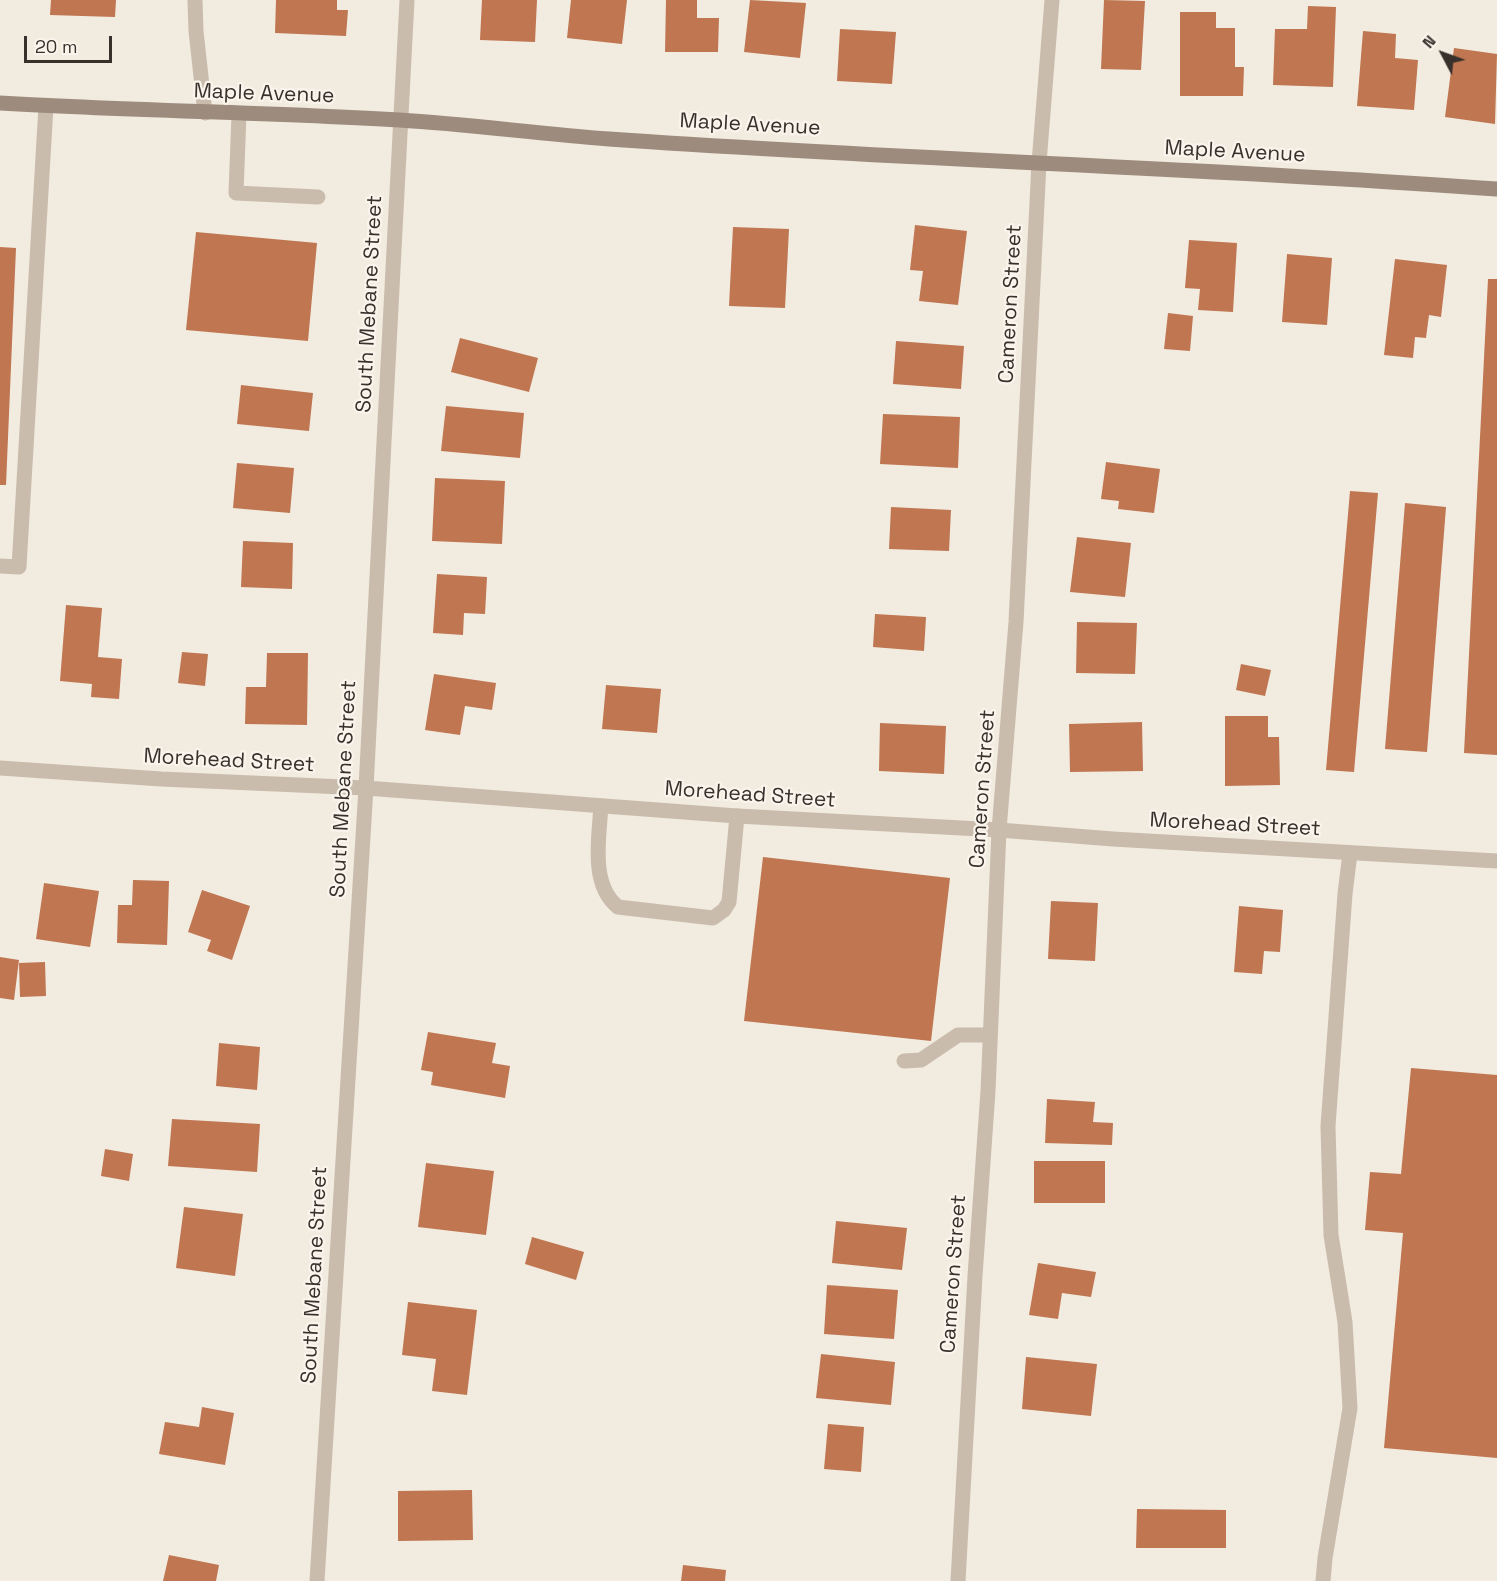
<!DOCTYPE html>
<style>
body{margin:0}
#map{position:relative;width:1497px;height:1581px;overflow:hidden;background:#f2ebe0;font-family:"Space Grotesk",sans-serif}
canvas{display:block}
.north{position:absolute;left:1413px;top:24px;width:60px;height:60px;-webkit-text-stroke:4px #f9f5ec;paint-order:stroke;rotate:311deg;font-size:16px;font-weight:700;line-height:24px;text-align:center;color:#38302b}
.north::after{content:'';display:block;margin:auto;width:21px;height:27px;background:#38302b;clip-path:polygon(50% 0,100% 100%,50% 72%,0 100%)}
.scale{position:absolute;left:24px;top:36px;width:88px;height:27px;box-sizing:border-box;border:3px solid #38302b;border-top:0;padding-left:8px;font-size:18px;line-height:21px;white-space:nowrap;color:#38302b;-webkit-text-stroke:4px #f9f5ec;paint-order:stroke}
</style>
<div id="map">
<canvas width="1497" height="1581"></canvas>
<div class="north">N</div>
<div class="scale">20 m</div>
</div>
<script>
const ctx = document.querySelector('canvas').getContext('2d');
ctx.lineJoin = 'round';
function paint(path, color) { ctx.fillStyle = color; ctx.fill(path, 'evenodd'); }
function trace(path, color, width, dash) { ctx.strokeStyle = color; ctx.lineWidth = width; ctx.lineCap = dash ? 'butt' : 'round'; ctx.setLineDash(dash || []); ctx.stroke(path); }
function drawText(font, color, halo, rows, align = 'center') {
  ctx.font = font + ' "Space Grotesk",sans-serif'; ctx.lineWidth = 4.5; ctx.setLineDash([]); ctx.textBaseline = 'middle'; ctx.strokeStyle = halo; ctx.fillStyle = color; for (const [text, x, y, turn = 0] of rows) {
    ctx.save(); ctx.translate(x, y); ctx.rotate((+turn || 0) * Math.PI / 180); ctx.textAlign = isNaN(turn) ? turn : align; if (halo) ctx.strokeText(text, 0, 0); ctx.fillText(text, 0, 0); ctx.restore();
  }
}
const building = new Path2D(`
 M 51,0 L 116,0 L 115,17 L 50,15 Z
 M 276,0 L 337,0 L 337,10 L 348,10 L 346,36 L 275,33 Z
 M 482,0 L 537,0 L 535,42 L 480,40 Z
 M 571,0 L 627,0 L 622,44 L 567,38 Z
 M 666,0 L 697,0 L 697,18 L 719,18 L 718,52 L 665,52 Z
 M 750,0 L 806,3 L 800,58 L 744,52 Z
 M 1104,0 L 1145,1 L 1141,70 L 1101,69 Z
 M 1308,6 L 1336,7 L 1333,87 L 1273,85 L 1275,29 L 1307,29 Z
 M 1180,12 L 1216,12 L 1216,28 L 1235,28 L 1235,67 L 1244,67 L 1243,96 L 1180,96 Z
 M 840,29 L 896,32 L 892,84 L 837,81 Z
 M 1363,31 L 1396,34 L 1395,58 L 1418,60 L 1414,110 L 1357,106 Z
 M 1454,48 L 1497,54 L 1495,124 L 1445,117 Z
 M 915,225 L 967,231 L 958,305 L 919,301 L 923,271 L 910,270 Z
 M 733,227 L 789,229 L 785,308 L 729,306 Z
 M 196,232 L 317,243 L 308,341 L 186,330 Z
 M 1189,240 L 1237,243 L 1233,312 L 1198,310 L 1200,289 L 1185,288 Z
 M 0,247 L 16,248 L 6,485 L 0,485 Z
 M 1287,254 L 1332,258 L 1327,325 L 1282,322 Z
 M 1395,259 L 1447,265 L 1441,317 L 1429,315 L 1426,338 L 1415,337 L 1413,358 L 1384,355 Z
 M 1488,279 L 1497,279 L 1497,755 L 1464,753 Z
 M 1168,313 L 1193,316 L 1190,351 L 1164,349 Z
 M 460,338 L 538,358 L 529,392 L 451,372 Z
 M 896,341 L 964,346 L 961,389 L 893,384 Z
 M 241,385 L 313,393 L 309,431 L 237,424 Z
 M 446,406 L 524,413 L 520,458 L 441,451 Z
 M 883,414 L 960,417 L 958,468 L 880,464 Z
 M 1106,462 L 1160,469 L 1154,513 L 1118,509 L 1119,501 L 1101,499 Z
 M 237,463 L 294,468 L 290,513 L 233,508 Z
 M 435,478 L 505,481 L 502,544 L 432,541 Z
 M 1350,491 L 1378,493 L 1354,772 L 1326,770 Z
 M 1405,503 L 1446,507 L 1427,752 L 1385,749 Z
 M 891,507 L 951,510 L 949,551 L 889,549 Z
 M 1077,537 L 1131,543 L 1125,597 L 1070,592 Z
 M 243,541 L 293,543 L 292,589 L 241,587 Z
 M 437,574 L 487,577 L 485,614 L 464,613 L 463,635 L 433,633 Z
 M 66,605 L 102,608 L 98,657 L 122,659 L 119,699 L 91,697 L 92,684 L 60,681 Z
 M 875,614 L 926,617 L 924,651 L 873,647 Z
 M 1077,622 L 1137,623 L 1135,674 L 1076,673 Z
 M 182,652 L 208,654 L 205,686 L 178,683 Z
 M 267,653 L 308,653 L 307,725 L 245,724 L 246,687 L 266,687 Z
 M 1241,664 L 1271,670 L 1265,696 L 1236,690 Z
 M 434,674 L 496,683 L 492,710 L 465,706 L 460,735 L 425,730 Z
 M 606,685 L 661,689 L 657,733 L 602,729 Z
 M 1225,716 L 1268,716 L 1268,737 L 1279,737 L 1280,785 L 1225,786 Z
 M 1142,722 L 1143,771 L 1070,772 L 1069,724 Z
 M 880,723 L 946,726 L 944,774 L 879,771 Z
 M 763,857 L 950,878 L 931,1041 L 744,1021 Z
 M 133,880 L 169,881 L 167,945 L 117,943 L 118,905 L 132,905 Z
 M 44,883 L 99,891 L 90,947 L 36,939 Z
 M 202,890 L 250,906 L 232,960 L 207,951 L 211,940 L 188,932 Z
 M 1051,901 L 1098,903 L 1095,961 L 1048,959 Z
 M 1239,906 L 1283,910 L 1280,952 L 1264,951 L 1262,974 L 1234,972 Z
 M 0,957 L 19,960 L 14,1000 L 0,998 Z
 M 45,962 L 46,996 L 20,997 L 19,963 Z
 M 428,1032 L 496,1043 L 492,1063 L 510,1066 L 505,1098 L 431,1085 L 433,1072 L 421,1070 Z
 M 219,1043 L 260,1047 L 257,1090 L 216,1086 Z
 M 1411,1068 L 1497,1075 L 1497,1458 L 1384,1448 L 1403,1233 L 1365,1230 L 1370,1172 L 1401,1174 Z
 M 1047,1099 L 1095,1102 L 1093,1122 L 1113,1123 L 1112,1145 L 1045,1143 Z
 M 172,1119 L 260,1124 L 257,1172 L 168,1166 Z
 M 105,1149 L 133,1154 L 129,1181 L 101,1176 Z
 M 1034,1161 L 1105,1161 L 1105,1203 L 1034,1203 Z
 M 426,1163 L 494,1171 L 486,1235 L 418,1227 Z
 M 184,1207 L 243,1214 L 235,1276 L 176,1268 Z
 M 836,1221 L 907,1228 L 902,1270 L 832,1263 Z
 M 532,1237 L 584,1252 L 576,1280 L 525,1264 Z
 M 1038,1263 L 1096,1272 L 1091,1297 L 1062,1293 L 1058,1319 L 1029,1315 Z
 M 827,1285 L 898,1290 L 894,1339 L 824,1334 Z
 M 408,1302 L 477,1310 L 467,1395 L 432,1391 L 436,1359 L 402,1355 Z
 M 821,1354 L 895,1362 L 891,1405 L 816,1398 Z
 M 1026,1357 L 1097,1364 L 1091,1416 L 1022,1409 Z
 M 202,1407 L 234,1413 L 225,1465 L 159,1454 L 165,1422 L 199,1427 Z
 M 828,1424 L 864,1427 L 861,1472 L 824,1469 Z
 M 472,1490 L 473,1540 L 398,1541 L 398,1491 Z
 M 1137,1509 L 1226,1510 L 1226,1548 L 1136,1548 Z
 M 169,1555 L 219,1565 L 216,1581 L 163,1581 Z
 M 683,1565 L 726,1570 L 725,1581 L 681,1581 Z`);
const service = new Path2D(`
 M 195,0 L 196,31 L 205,113
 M 239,114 L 236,193 L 318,197
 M 0,566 L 19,567 L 46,106
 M 601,806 C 599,838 590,885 618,907 L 713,918 L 724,910 L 729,902 L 737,816
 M 904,1061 L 921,1060 L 958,1035 L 990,1035
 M 1323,1581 L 1325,1558 L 1350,1408 L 1345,1322 L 1331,1235 L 1328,1126 L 1345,894 L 1350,853`);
const minor = new Path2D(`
 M 958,1581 L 975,1276 L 988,1091 L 999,830 L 1016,622 L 1039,163 L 1052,0`);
const tertiary = new Path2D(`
 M 0,768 L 161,779 L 366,788 L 737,816 L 999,830 L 1113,839 L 1497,861
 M 317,1581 L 366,788 L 407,0`);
const secondary = new Path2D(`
 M 0,103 C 133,111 266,112 399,120 C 469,124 539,134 609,139 C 905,160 1201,167 1497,189`);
const streetNames = [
 ["Maple Avenue",264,94,2],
 ["Maple Avenue",750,125,3],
 ["Maple Avenue",1235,152,3],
 ["South Mebane Street",370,304,-87],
 ["Cameron Street",1011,304,-87],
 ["Morehead Street",229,761,3],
 ["South Mebane Street",344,789,-87],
 ["Cameron Street",983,789,-86],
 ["Morehead Street",750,795,4],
 ["Morehead Street",1235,825,3],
 ["Cameron Street",954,1274,-86],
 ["South Mebane Street",315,1275,-87]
];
paint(building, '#bf7651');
trace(service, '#cabcac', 15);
trace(minor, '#cabcac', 15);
trace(tertiary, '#cabcac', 15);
trace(secondary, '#9d8c7d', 15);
drawText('21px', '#38302b', '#f9f5ec', streetNames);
</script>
